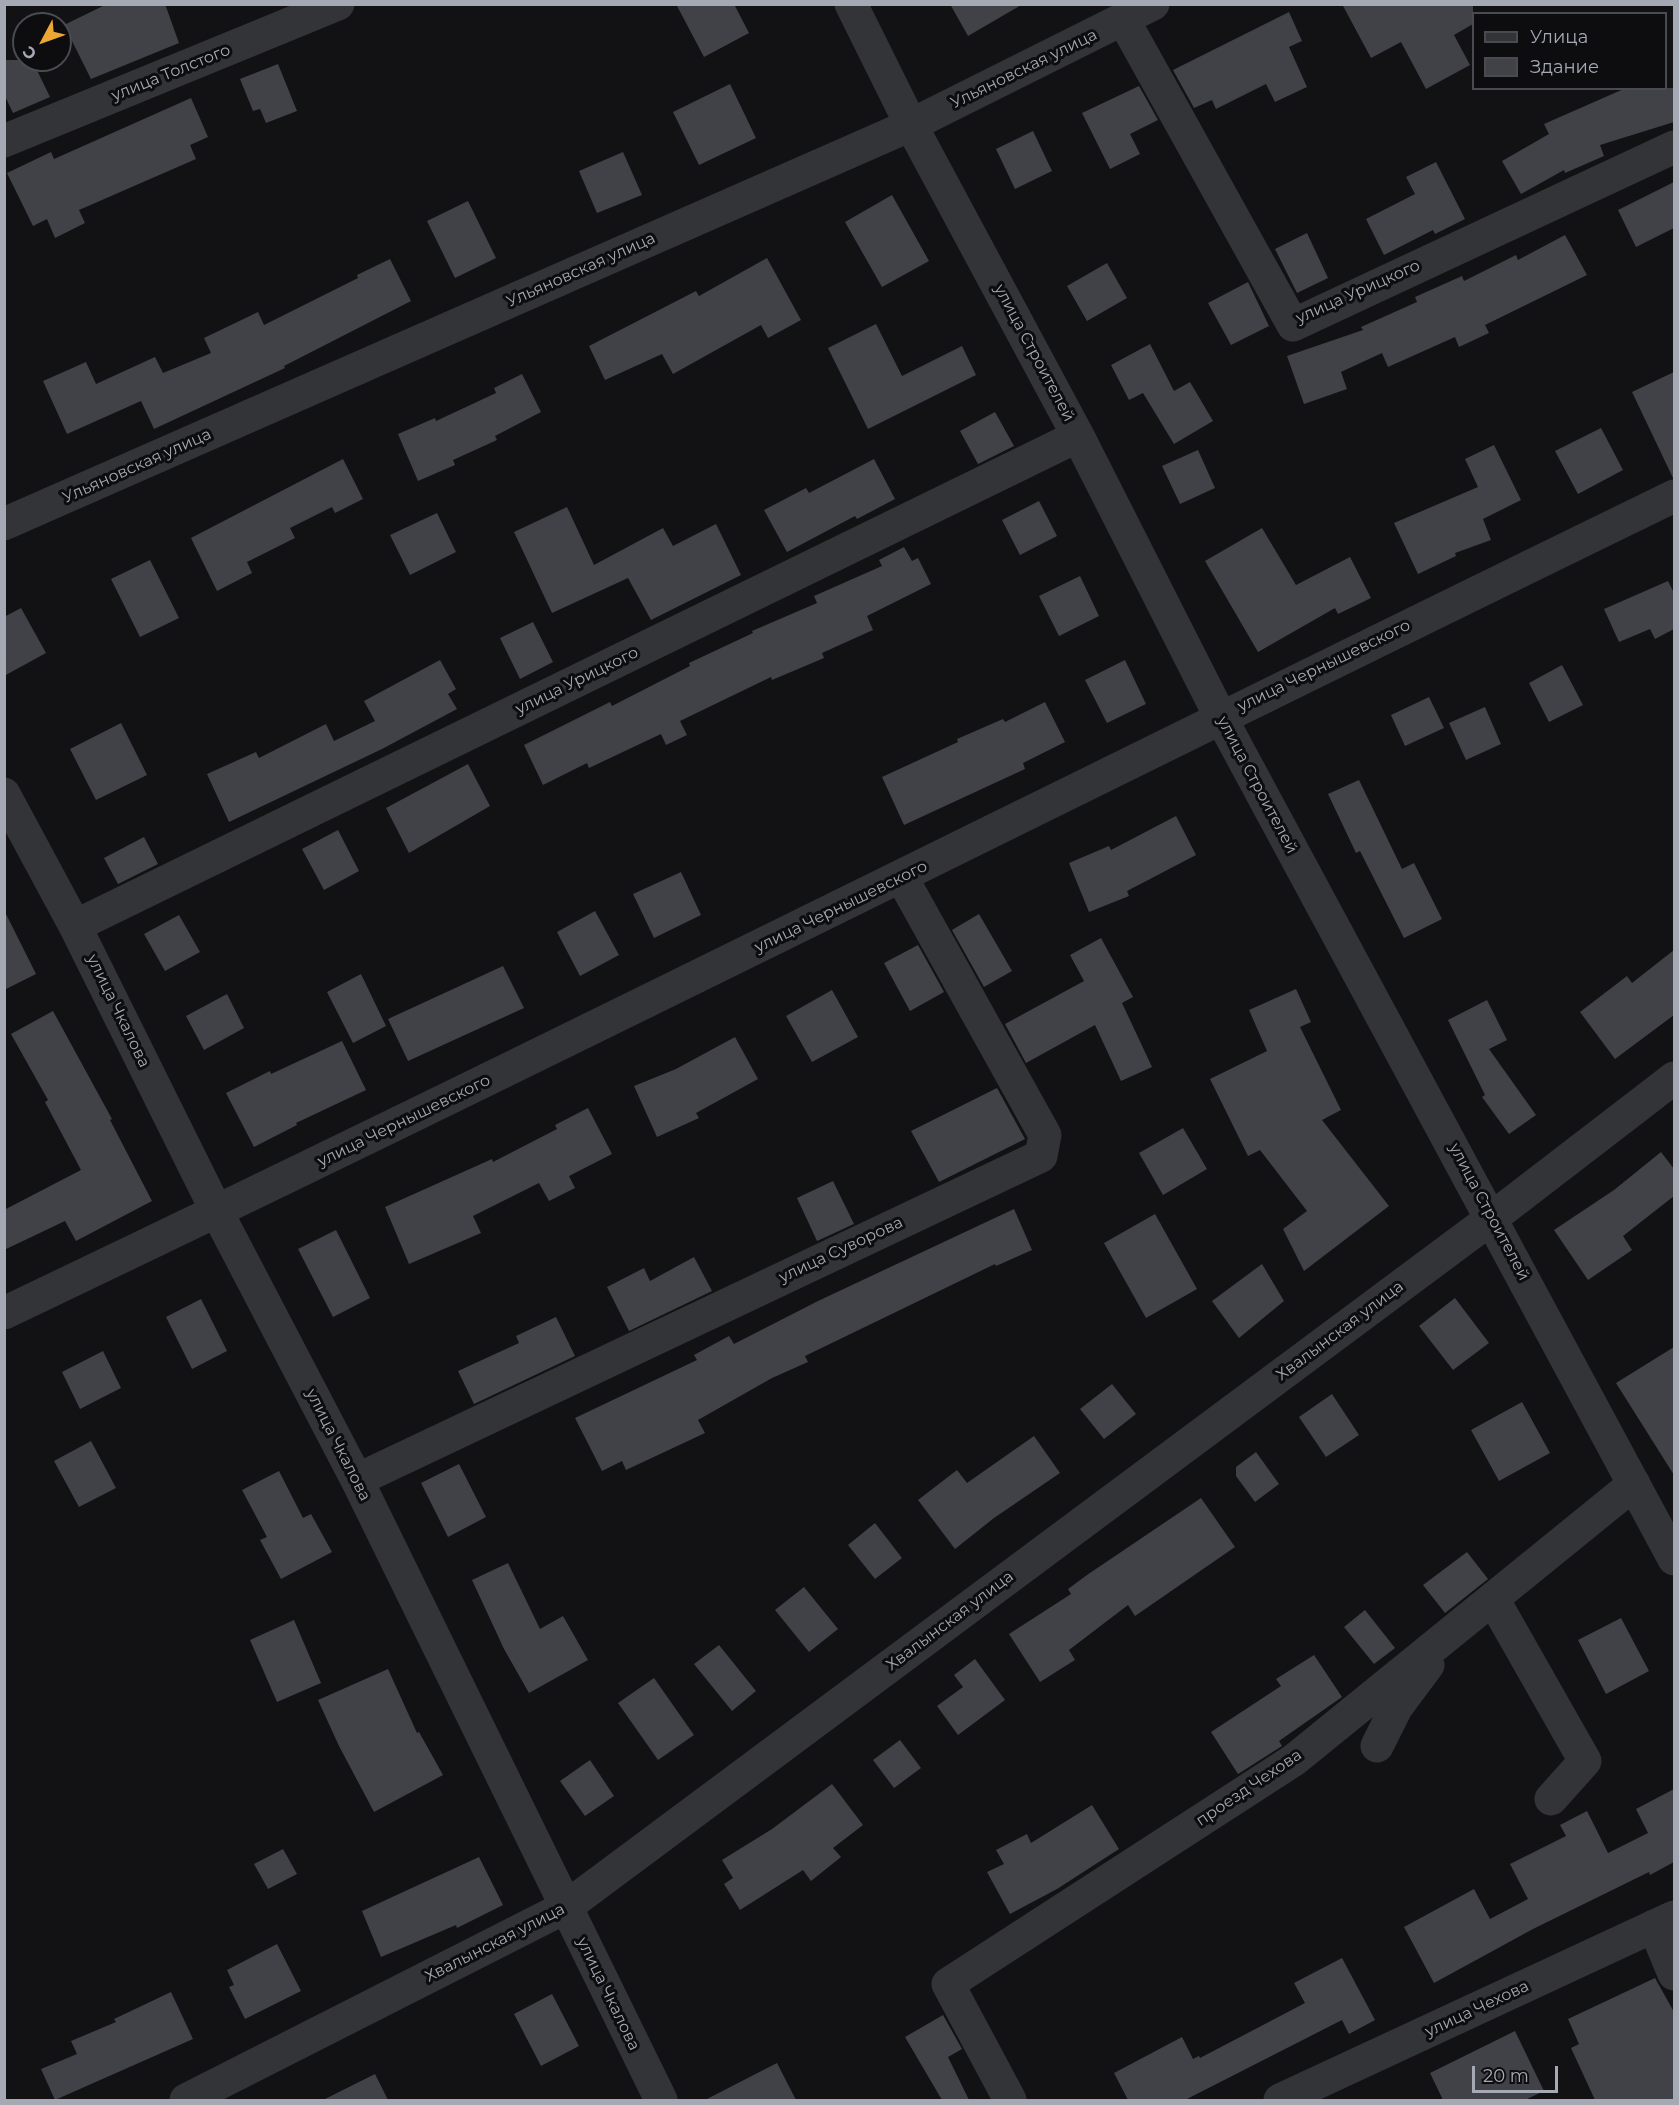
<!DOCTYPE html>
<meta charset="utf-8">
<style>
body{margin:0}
#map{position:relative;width:1679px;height:2105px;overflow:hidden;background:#121214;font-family:Montserrat,sans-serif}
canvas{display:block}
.frame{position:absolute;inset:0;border:6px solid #a4a9b4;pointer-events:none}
.legend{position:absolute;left:1472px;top:12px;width:195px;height:78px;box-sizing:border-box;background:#0d0d0f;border:2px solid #494b51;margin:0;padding:8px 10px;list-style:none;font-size:18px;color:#a4a9b4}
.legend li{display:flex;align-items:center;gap:12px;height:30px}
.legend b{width:30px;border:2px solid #494b51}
.north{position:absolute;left:12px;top:12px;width:60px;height:60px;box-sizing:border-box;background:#0d0d0f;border:2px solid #494b51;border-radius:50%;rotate:229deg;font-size:16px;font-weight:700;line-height:24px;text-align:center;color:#a4a9b4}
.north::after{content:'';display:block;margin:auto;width:21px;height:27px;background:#eaa734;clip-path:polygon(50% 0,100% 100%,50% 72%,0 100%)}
.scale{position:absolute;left:1472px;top:2066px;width:86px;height:27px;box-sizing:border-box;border:3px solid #a4a9b4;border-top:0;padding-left:8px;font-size:18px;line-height:21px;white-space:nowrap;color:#a4a9b4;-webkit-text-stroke:4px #0d0d0f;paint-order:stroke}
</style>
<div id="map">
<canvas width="1679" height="2105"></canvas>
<div class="frame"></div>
<ul class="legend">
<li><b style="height:8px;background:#333438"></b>Улица</li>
<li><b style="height:16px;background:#414247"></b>Здание</li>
</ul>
<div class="north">С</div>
<div class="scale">20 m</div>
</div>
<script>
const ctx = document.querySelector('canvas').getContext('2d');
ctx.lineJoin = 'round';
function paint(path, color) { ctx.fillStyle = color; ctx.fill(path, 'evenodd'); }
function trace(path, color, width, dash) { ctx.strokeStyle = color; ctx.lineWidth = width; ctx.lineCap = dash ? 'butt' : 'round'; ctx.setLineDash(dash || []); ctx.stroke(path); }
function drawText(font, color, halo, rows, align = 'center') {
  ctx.font = font + ' Montserrat,sans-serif'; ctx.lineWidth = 6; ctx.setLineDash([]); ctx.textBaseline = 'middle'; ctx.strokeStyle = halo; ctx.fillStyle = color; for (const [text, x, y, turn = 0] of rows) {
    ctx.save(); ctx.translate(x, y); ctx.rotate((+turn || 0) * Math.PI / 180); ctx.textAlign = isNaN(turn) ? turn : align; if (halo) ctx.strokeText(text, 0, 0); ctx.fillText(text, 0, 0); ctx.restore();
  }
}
const building = new Path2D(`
 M 107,4 L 165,4 L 179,43 L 91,79 L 64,25 Z
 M 676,4 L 734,4 L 749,33 L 704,57 Z
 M 950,4 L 1023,4 L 968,36 Z
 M 1342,4 L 1473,4 L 1473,24 L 1454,35 L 1470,65 L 1426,89 L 1401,42 L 1371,58 Z
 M 1289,12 L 1302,41 L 1289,47 L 1307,87 L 1275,102 L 1266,84 L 1216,109 L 1212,100 L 1194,108 L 1173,70 Z
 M 4,60 L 32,60 L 50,97 L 13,113 L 4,94 Z
 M 278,64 L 297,111 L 266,123 L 260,109 L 253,111 L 240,79 Z
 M 730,84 L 756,138 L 699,165 L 673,112 Z
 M 1139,86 L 1158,120 L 1130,134 L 1140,154 L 1110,169 L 1082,113 Z
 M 1626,88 L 1674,88 L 1674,122 L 1600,145 L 1604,156 L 1565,173 L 1564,170 L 1521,194 L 1502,161 L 1549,134 L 1544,124 Z
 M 191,98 L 208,137 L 190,145 L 196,159 L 79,210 L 85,223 L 55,238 L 47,219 L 33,226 L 7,173 L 51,152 L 54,159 Z
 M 1033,131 L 1052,171 L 1015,189 L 996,149 Z
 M 623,152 L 642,195 L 597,213 L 579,171 Z
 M 1436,162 L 1465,219 L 1435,234 L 1433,230 L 1384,255 L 1366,219 L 1415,194 L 1406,177 Z
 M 1674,182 L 1674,228 L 1636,247 L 1618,210 Z
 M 892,195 L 929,261 L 882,287 L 845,222 Z
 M 468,201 L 496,258 L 455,278 L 427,221 Z
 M 1307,233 L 1328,278 L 1297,293 L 1275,249 Z
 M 1565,235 L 1587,275 L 1485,325 L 1489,333 L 1459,347 L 1455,337 L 1388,367 L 1382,353 L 1341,372 L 1347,389 L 1304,404 L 1287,356 L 1363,330 L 1361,327 L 1417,302 L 1415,297 L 1462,276 L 1464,281 L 1516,255 L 1518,260 Z
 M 767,258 L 801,320 L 768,338 L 761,325 L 673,374 L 662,354 L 605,380 L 589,346 L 696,291 L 699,296 Z
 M 390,259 L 411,301 L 284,366 L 285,368 L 154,429 L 141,401 L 67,434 L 43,381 L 86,362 L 96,384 L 155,357 L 163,373 L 211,353 L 204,338 L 258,312 L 264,325 L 358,278 L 357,275 Z
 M 1107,263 L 1127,298 L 1087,321 L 1067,286 Z
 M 1248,282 L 1269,326 L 1231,345 L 1208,303 Z
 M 876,324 L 902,376 L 962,346 L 976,375 L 868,429 L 828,348 Z
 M 1150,344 L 1174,391 L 1190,382 L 1213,421 L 1174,444 L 1143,393 L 1129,400 L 1111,365 Z
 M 1674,372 L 1674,477 L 1673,478 L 1632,392 Z
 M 522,374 L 541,412 L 495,436 L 497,440 L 453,460 L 455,465 L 418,481 L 398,434 L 435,418 L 436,421 L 496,393 L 494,388 Z
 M 995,412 L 1014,446 L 978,464 L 960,431 Z
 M 1601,428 L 1623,470 L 1578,494 L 1555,451 Z
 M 1494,445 L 1521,500 L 1483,519 L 1491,540 L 1455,553 L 1456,556 L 1418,574 L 1394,523 L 1478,487 L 1465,459 Z
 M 1198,450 L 1215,488 L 1180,504 L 1162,466 Z
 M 343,459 L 363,499 L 335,513 L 332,507 L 290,528 L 295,538 L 247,562 L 252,573 L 217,591 L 191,538 Z
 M 874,459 L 895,499 L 857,519 L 855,516 L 787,552 L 764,510 L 806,488 L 809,493 Z
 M 1039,501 L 1057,536 L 1020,555 L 1002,520 Z
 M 567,507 L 594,565 L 663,528 L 673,546 L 716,524 L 741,575 L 651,620 L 628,578 L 552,613 L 514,532 Z
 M 437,513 L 456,552 L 410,575 L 390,535 Z
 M 1262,528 L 1296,585 L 1350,557 L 1371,598 L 1338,614 L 1335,608 L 1258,652 L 1205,561 Z
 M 904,547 L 912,561 L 918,558 L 931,584 L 867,616 L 873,630 L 822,653 L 824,658 L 772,680 L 771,677 L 680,721 L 687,735 L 666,745 L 661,734 L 589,768 L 587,763 L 543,785 L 524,745 L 610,702 L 612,706 L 690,666 L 689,663 L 753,633 L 752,631 L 817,603 L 814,596 L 882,566 L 879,560 Z
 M 150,560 L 179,618 L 140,637 L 111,579 Z
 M 1080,576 L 1099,616 L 1059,636 L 1039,596 Z
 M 1668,581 L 1674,593 L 1674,629 L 1655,639 L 1650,629 L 1619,642 L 1604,609 Z
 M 21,608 L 46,653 L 4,676 L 4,617 Z
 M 533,622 L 553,662 L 520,679 L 500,638 Z
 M 440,660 L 456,689 L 448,694 L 457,709 L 382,749 L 229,822 L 207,774 L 256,752 L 259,758 L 326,724 L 334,741 L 375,721 L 364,701 Z
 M 1125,660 L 1146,704 L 1107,723 L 1085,680 Z
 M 1562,665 L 1583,705 L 1549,722 L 1529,683 Z
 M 1429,697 L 1444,728 L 1405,746 L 1391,715 Z
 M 1045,702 L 1065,742 L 1023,763 L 1025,769 L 904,825 L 882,777 L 958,742 L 957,739 L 1003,719 L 1005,722 Z
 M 1485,707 L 1501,744 L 1466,760 L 1449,723 Z
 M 121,723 L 147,775 L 96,800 L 70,749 Z
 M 468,764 L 490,806 L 409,853 L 386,808 Z
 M 1359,780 L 1402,869 L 1414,863 L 1442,919 L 1404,938 L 1360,851 L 1356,853 L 1328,794 Z
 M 1176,816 L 1196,855 L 1127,891 L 1129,896 L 1089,912 L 1069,863 L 1109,846 L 1111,850 Z
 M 338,830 L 359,871 L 324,890 L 302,849 Z
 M 144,837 L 158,864 L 118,884 L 104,858 Z
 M 681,872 L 701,915 L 654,938 L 633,894 Z
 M 4,910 L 36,974 L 4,990 Z
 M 595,911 L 619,955 L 580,976 L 557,932 Z
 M 979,914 L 1012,971 L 984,987 L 952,930 Z
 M 179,915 L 200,952 L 165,971 L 144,934 Z
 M 1101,938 L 1133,997 L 1122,1003 L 1152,1067 L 1121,1081 L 1095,1025 L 1026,1063 L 1005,1024 L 1084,981 L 1070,955 Z
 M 918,945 L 944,992 L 910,1011 L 884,963 Z
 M 1674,950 L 1674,1015 L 1615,1059 L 1580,1012 L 1627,976 L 1632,983 Z
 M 503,966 L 524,1008 L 408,1061 L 388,1019 Z
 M 361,974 L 386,1026 L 353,1043 L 327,992 Z
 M 1296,989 L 1311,1022 L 1300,1027 L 1341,1110 L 1322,1120 L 1389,1206 L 1304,1271 L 1283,1229 L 1307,1211 L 1260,1150 L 1248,1156 L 1210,1079 L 1267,1051 L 1249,1010 Z
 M 832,990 L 858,1037 L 812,1062 L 786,1016 Z
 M 227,994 L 244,1028 L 204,1050 L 186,1016 Z
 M 1487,1000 L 1507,1040 L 1489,1049 L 1536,1115 L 1509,1134 L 1482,1097 L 1485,1095 L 1448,1020 Z
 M 53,1011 L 112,1119 L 110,1120 L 152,1201 L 76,1241 L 65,1221 L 4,1250 L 4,1210 L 81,1170 L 45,1102 L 48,1100 L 11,1034 Z
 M 735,1037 L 758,1079 L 696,1113 L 699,1118 L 657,1137 L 634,1086 L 676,1069 Z
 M 342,1041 L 366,1090 L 296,1123 L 297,1125 L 254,1147 L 226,1093 L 270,1071 L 271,1074 Z
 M 997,1088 L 1025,1139 L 939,1182 L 911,1131 Z
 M 588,1108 L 612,1154 L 569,1176 L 575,1188 L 549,1201 L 539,1183 L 473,1216 L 481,1233 L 409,1264 L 385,1207 L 492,1159 L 493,1162 L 557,1129 L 555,1125 Z
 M 1183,1128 L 1207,1169 L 1163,1195 L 1139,1153 Z
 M 1661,1152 L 1674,1169 L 1674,1196 L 1623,1236 L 1632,1250 L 1588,1280 L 1554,1230 L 1614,1190 Z
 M 833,1181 L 854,1224 L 817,1241 L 797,1198 Z
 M 1014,1209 L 1032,1250 L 996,1266 L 995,1264 L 805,1356 L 808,1362 L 772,1378 L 698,1420 L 705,1433 L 626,1470 L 622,1461 L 602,1471 L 575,1418 L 697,1360 L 694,1355 L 729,1336 L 734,1344 L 818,1301 Z
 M 1155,1214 L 1197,1289 L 1146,1318 L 1104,1243 Z
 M 336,1230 L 370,1298 L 333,1317 L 298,1249 Z
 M 694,1257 L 712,1291 L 629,1331 L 607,1287 L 644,1268 L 650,1281 Z
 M 1262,1264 L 1284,1301 L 1239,1338 L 1212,1301 Z
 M 1455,1298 L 1489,1343 L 1453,1370 L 1419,1326 Z
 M 201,1299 L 227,1351 L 192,1369 L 166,1317 Z
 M 556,1317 L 575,1356 L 474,1404 L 458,1371 L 519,1343 L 516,1336 Z
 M 1674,1347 L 1674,1475 L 1616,1383 Z
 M 103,1351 L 121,1388 L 80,1409 L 62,1372 Z
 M 1112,1384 L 1136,1414 L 1104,1439 L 1080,1409 Z
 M 1332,1394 L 1359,1435 L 1326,1457 L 1299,1417 Z
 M 1522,1402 L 1550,1453 L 1499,1481 L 1471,1430 Z
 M 1034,1436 L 1060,1473 L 994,1518 L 955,1549 L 918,1500 L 957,1470 L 967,1483 Z
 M 91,1441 L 116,1488 L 79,1507 L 54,1461 Z
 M 1256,1452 L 1279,1484 L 1255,1502 L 1236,1476 L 1236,1467 Z
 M 459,1464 L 486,1517 L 448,1537 L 421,1483 Z
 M 279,1471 L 303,1518 L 311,1514 L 332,1552 L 281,1579 L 260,1540 L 267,1537 L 242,1490 Z
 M 1201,1498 L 1235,1547 L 1135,1616 L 1128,1605 L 1069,1650 L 1075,1660 L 1040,1682 L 1009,1634 L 1071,1594 L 1068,1589 L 1087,1575 Z
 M 875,1523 L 902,1558 L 875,1579 L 848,1545 Z
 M 1467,1552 L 1488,1579 L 1445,1613 L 1423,1585 Z
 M 508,1563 L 540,1629 L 563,1616 L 588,1660 L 529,1693 L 504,1649 L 472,1580 Z
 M 804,1587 L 838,1629 L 809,1652 L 775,1610 Z
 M 1365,1610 L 1395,1648 L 1374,1664 L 1344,1627 Z
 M 1621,1618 L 1649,1671 L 1606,1694 L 1578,1640 Z
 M 294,1620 L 321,1683 L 277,1702 L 250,1640 Z
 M 719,1645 L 756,1691 L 732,1711 L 694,1664 Z
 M 1314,1655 L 1342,1697 L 1279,1741 L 1282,1746 L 1238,1774 L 1211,1732 L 1281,1686 L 1276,1679 Z
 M 975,1659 L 1005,1700 L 958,1735 L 937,1706 L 963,1687 L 954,1675 Z
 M 388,1669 L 417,1733 L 419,1732 L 443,1775 L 374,1812 L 339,1746 L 318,1700 Z
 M 654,1678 L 694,1735 L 658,1760 L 618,1703 Z
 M 900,1740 L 921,1768 L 894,1788 L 873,1760 Z
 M 590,1760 L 614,1796 L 585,1816 L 560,1781 Z
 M 832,1784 L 863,1825 L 833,1848 L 841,1857 L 811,1881 L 803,1870 L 740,1910 L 724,1884 L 733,1878 L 722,1860 L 772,1829 Z
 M 1674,1789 L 1674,1862 L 1650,1875 L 1649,1872 L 1533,1929 L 1434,1983 L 1404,1927 L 1474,1889 L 1490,1919 L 1528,1899 L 1510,1864 L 1566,1836 L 1560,1825 L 1587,1811 L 1608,1853 L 1648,1833 L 1636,1809 Z
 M 1092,1805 L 1119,1849 L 1057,1889 L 1010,1914 L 987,1872 L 1004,1864 L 996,1850 L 1027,1834 L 1031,1843 Z
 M 283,1849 L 297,1874 L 268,1889 L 254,1864 Z
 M 479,1857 L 503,1905 L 457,1928 L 456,1925 L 381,1957 L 362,1911 Z
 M 277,1944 L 301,1991 L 245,2019 L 229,1987 L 234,1985 L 227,1970 Z
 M 1342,1958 L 1375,2020 L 1349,2034 L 1342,2020 L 1185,2100 L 1128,2100 L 1114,2073 L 1182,2037 L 1193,2059 L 1199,2056 L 1200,2058 L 1305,2003 L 1294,1983 Z
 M 1655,1978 L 1674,2012 L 1674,2100 L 1595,2100 L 1571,2048 L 1579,2044 L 1568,2019 Z
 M 171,1992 L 193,2039 L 55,2100 L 41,2069 L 77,2054 L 71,2041 L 116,2022 L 114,2019 Z
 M 552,1994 L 579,2046 L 541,2066 L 514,2014 Z
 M 943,2015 L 962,2049 L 948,2057 L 969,2100 L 942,2100 L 905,2037 Z
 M 1515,2031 L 1544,2091 L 1525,2100 L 1443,2100 L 1430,2073 Z
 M 777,2063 L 796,2100 L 705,2100 Z
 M 375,2074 L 388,2100 L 323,2100 Z`);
const minor = new Path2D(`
 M 851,4 L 911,125 L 1078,436 L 1220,716 L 1674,1559
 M 1123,19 L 1293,325 L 1674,147
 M 4,141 L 338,4
 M 4,524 L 911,125 L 1153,4
 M 4,794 L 75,926 L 217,1212 L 357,1480 L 661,2100
 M 75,926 L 1078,436
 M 4,1313 C 564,1046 1117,767 1674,496
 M 357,1480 L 1041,1156 L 1045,1135 L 902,878
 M 1493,1599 L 1585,1761 L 1551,1799
 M 1377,1746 L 1396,1708 L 1428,1665
 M 1654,1926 L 1674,1974
 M 186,2100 L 566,1907 L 1492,1218 L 1674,1078
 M 1010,2100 L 948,1984 L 1294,1760 L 1634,1484
 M 1280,2100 L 1674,1917`);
const streetNames = [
 ["Ульяновская улица",1024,69,-26],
 ["улица Толстого",171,73,-22],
 ["Ульяновская улица",581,270,-24],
 ["улица Урицкого",1358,292,-24],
 ["улица Строителей",1034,353,62],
 ["Ульяновская улица",137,466,-24],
 ["улица Чернышевского",1324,666,-26],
 ["улица Урицкого",577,681,-26],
 ["улица Строителей",1257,785,62],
 ["улица Чернышевского",841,907,-26],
 ["улица Чкалова",118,1011,64],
 ["улица Чернышевского",404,1121,-26],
 ["улица Строителей",1489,1212,62],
 ["улица Суворова",841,1250,-25],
 ["Хвалынская улица",1340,1331,-37],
 ["улица Чкалова",338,1445,63],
 ["Хвалынская улица",950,1621,-37],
 ["проезд Чехова",1249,1788,-34],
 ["Хвалынская улица",495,1943,-27],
 ["улица Чкалова",608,1994,64],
 ["улица Чехова",1477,2009,-25]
];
paint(building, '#414247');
trace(minor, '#333438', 33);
drawText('16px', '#a4a9b4', '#0d0d0f', streetNames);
</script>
